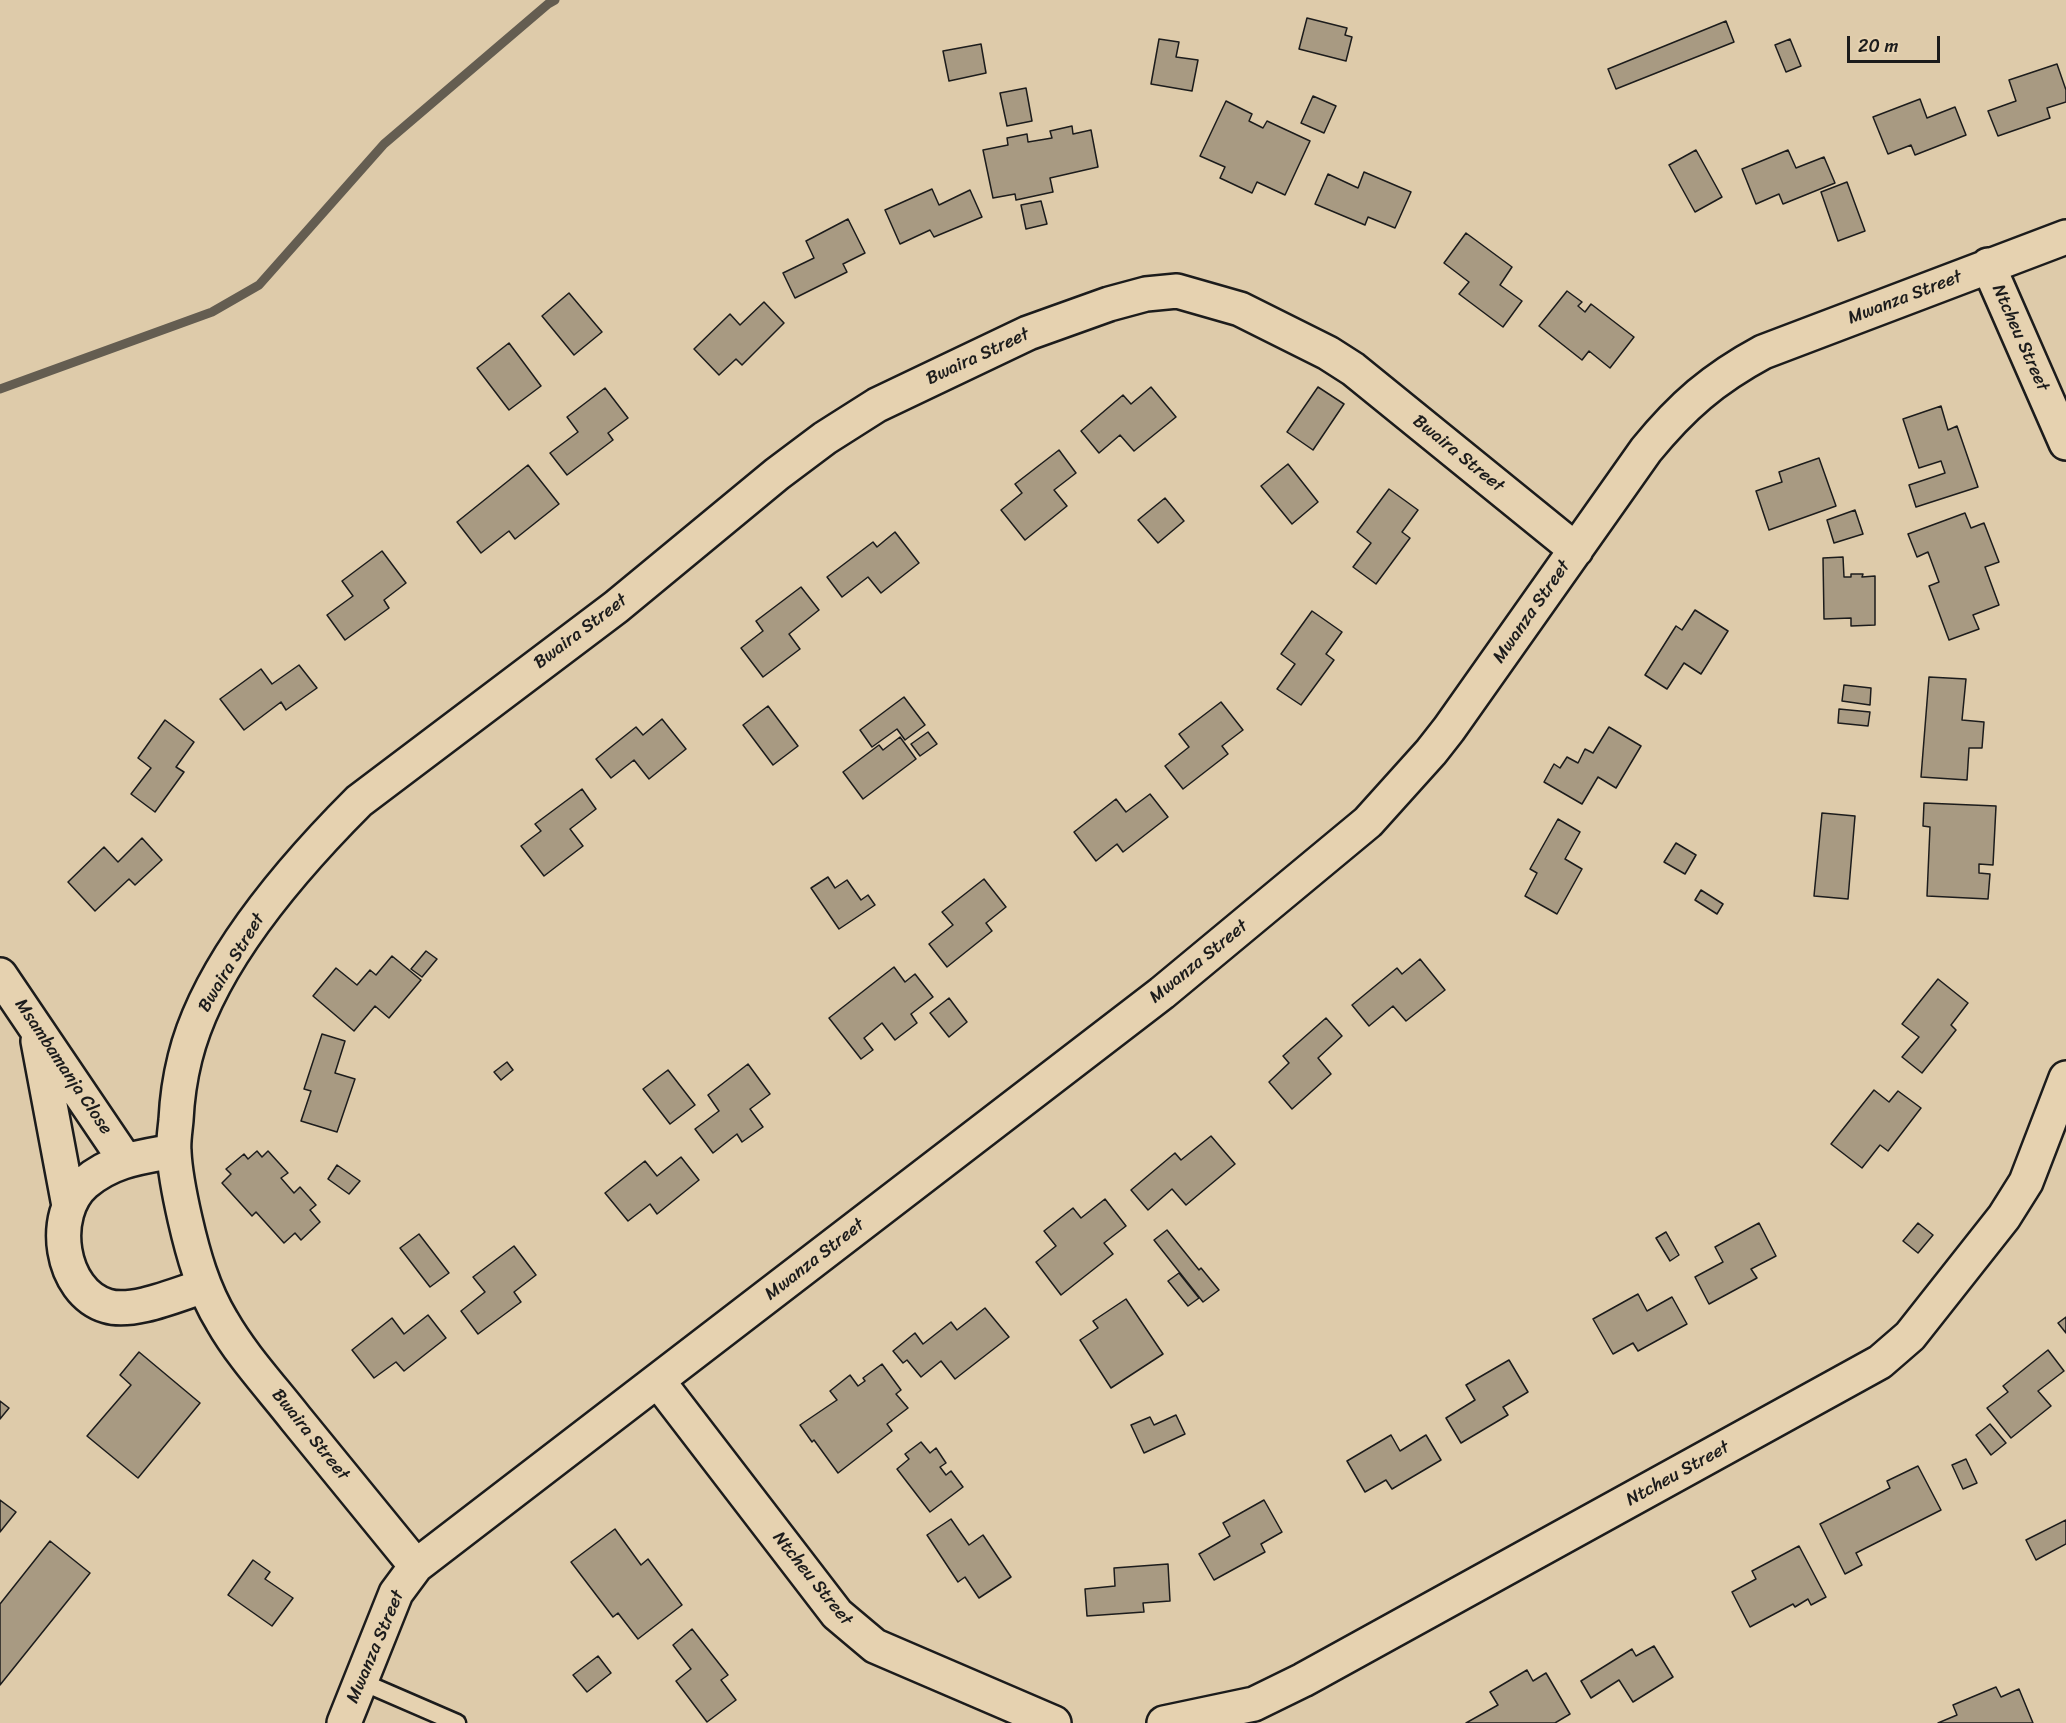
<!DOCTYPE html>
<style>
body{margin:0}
#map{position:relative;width:2066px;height:1723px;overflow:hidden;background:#decbaa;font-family:Sriracha,sans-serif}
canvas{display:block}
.scale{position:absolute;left:1847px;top:36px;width:93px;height:27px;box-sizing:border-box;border:3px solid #1c1c1c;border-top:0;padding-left:8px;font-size:18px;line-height:21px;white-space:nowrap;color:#1c1c1c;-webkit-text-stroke:4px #e6d2b0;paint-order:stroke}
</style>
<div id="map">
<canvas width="2066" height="1723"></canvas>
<div class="scale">20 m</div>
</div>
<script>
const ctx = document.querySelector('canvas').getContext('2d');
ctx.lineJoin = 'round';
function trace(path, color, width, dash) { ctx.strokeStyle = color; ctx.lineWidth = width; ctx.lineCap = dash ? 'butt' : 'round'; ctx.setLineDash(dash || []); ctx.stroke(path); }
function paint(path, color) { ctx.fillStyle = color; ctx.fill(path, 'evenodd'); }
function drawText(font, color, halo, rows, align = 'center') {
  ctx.font = font + ' Sriracha,sans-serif'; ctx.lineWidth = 4.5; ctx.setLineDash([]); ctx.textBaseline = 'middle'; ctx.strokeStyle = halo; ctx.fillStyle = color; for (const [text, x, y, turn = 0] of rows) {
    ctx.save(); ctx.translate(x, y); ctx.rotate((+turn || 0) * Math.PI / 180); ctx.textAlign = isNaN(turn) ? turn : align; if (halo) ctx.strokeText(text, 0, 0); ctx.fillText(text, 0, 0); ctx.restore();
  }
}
const stream = new Path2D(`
 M 0,389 L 212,312 L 259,285 L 384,144 L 548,4 L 555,0`);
const building = new Path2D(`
 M 1307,18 L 1347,28 L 1345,35 L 1352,37 L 1346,61 L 1299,49 Z
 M 1726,21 L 1734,42 L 1616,89 L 1608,69 Z
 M 1159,39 L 1179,42 L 1176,57 L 1198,60 L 1192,91 L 1151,84 Z
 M 1790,39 L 1801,66 L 1786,72 L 1775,45 Z
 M 981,44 L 986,73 L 949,81 L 943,51 Z
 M 2057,64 L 2066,90 L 2066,102 L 2047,108 L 2050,118 L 1998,136 L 1988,111 L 2016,101 L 2009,80 Z
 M 1026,88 L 1032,121 L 1007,126 L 1000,93 Z
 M 1313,96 L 1336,106 L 1324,133 L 1301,123 Z
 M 1920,99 L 1927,118 L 1955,107 L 1966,135 L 1915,155 L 1911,145 L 1888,154 L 1873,117 Z
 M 1226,101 L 1252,114 L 1249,121 L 1263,128 L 1267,121 L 1310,141 L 1285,195 L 1257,182 L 1252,193 L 1220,178 L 1225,167 L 1200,156 Z
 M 1072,126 L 1073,134 L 1091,130 L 1098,167 L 1050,178 L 1053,192 L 1016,200 L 1015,194 L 993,198 L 983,150 L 1008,145 L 1007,138 L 1027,134 L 1028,142 L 1052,138 L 1050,131 Z
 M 1696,150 L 1722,197 L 1695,212 L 1669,165 Z
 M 1788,150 L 1796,168 L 1824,157 L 1835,183 L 1783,204 L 1779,194 L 1756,204 L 1742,169 Z
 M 1364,172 L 1411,192 L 1395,228 L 1368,217 L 1365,225 L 1315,204 L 1328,174 L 1358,188 Z
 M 1847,182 L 1865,231 L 1838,241 L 1821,192 Z
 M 932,189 L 939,205 L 970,190 L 982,217 L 934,237 L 930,230 L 900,244 L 885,210 Z
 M 1041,201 L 1047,224 L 1026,229 L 1021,205 Z
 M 848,219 L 865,253 L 843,264 L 847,272 L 795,298 L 783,273 L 814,258 L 806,241 Z
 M 1466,233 L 1512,267 L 1500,285 L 1522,301 L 1503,327 L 1459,294 L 1469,282 L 1444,263 Z
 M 1567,291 L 1582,302 L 1578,306 L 1585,312 L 1591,304 L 1634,337 L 1610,368 L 1589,351 L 1582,360 L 1539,326 Z
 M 569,293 L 602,332 L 574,355 L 542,316 Z
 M 764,302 L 784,323 L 742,365 L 736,359 L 719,375 L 694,349 L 730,314 L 740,325 Z
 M 509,343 L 541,386 L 509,410 L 477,368 Z
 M 1151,387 L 1176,417 L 1134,451 L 1120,435 L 1099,453 L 1081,431 L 1123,395 L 1131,404 Z
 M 1318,387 L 1344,404 L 1313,450 L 1287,432 Z
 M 605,388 L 628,418 L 608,433 L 613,440 L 567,475 L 550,453 L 578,432 L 567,417 Z
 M 1941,406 L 1948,430 L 1957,426 L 1978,487 L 1916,507 L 1909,485 L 1945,473 L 1941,461 L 1919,468 L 1903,419 Z
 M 1059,450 L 1076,473 L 1054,490 L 1067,506 L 1025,540 L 1001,510 L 1022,493 L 1015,484 Z
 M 1819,458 L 1836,506 L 1769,530 L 1756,491 L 1782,482 L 1779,472 Z
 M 1288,464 L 1318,502 L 1292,524 L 1261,486 Z
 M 528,465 L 559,504 L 515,539 L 509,531 L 481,553 L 457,522 Z
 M 1389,489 L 1418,510 L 1402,532 L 1410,538 L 1376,584 L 1353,567 L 1371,543 L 1357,532 Z
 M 1165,498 L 1184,521 L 1158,543 L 1138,520 Z
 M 1855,510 L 1863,534 L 1834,543 L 1827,520 Z
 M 1965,513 L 1971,528 L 1984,523 L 1999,562 L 1985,567 L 1999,605 L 1973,615 L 1979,629 L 1949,640 L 1929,586 L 1939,582 L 1928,552 L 1917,557 L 1908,534 Z
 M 895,532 L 919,563 L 881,593 L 868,577 L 842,597 L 827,577 L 873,542 L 877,547 Z
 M 382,551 L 406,583 L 384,600 L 389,608 L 345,640 L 327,615 L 353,596 L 342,581 Z
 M 1843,557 L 1844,577 L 1851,577 L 1851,574 L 1863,574 L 1862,577 L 1875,576 L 1875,625 L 1851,626 L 1851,618 L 1824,619 L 1823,558 Z
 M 801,587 L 819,610 L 789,634 L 800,649 L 763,677 L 741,648 L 763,631 L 756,621 Z
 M 1695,610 L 1728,631 L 1701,674 L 1684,663 L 1667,689 L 1645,675 L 1676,626 L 1682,630 Z
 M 1312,611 L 1342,632 L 1326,654 L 1334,660 L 1301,705 L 1277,689 L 1295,664 L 1281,654 Z
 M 299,665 L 317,688 L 286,710 L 281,702 L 244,730 L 220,699 L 261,669 L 272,684 Z
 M 1929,677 L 1966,679 L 1962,720 L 1984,722 L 1982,748 L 1969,748 L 1967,780 L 1921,777 Z
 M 1844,685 L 1871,688 L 1870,705 L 1842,701 Z
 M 904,697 L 925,725 L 905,740 L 897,729 L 872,747 L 860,730 Z
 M 1221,702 L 1243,730 L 1222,746 L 1228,754 L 1183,789 L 1165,766 L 1189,747 L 1179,734 Z
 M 768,706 L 798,746 L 773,765 L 743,725 Z
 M 1839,709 L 1870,712 L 1868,726 L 1838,723 Z
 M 662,719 L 686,749 L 649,779 L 634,760 L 611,778 L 596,759 L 636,727 L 643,735 Z
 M 165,720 L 194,742 L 176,767 L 184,772 L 155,812 L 131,794 L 151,768 L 138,758 Z
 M 1609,727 L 1641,746 L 1616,788 L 1598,777 L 1582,804 L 1544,782 L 1554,764 L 1560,768 L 1567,757 L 1578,763 L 1585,749 L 1593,753 Z
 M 928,732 L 937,744 L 920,756 L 911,744 Z
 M 900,737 L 916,759 L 863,799 L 843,772 L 879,745 L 883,750 Z
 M 582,789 L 596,809 L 570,829 L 583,846 L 544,876 L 521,846 L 541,831 L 535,824 Z
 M 1150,794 L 1168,817 L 1123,852 L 1117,844 L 1096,861 L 1074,832 L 1116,799 L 1126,812 Z
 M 1924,803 L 1996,806 L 1993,865 L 1979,864 L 1979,873 L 1990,874 L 1988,899 L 1927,896 L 1930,827 L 1923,826 Z
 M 1822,813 L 1855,816 L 1848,899 L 1814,896 Z
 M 1558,819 L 1580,832 L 1565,859 L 1582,869 L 1557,914 L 1525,896 L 1537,873 L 1530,869 Z
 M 142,838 L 162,860 L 135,885 L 129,879 L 95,911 L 68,882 L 104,847 L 118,862 Z
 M 1676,843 L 1696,855 L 1685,874 L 1664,862 Z
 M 828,877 L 835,888 L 847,880 L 861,900 L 868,895 L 875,905 L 839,929 L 811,888 Z
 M 984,879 L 1006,907 L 986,923 L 992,931 L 947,967 L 929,944 L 953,925 L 942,912 Z
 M 1701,890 L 1723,904 L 1717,914 L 1695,900 Z
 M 426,951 L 437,959 L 422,977 L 411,969 Z
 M 392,956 L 421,980 L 389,1018 L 375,1006 L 354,1031 L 313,996 L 336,968 L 357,985 L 370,970 L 376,975 Z
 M 1420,959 L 1445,990 L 1406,1021 L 1393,1006 L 1369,1026 L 1352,1005 L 1397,968 L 1402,974 Z
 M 894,967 L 905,982 L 915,974 L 933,997 L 911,1014 L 917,1023 L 895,1040 L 882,1023 L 864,1038 L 873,1050 L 861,1059 L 829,1018 Z
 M 1938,979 L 1968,1003 L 1951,1025 L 1956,1030 L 1922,1073 L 1902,1057 L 1919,1037 L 1902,1024 Z
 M 949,998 L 967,1022 L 949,1037 L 930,1013 Z
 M 1326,1018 L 1342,1036 L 1318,1058 L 1331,1074 L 1292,1109 L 1269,1082 L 1289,1063 L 1283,1056 Z
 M 322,1034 L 345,1041 L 335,1073 L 355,1079 L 337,1132 L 301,1121 L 311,1091 L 304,1089 Z
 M 507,1062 L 513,1070 L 501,1080 L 494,1072 Z
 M 748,1064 L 770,1094 L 750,1109 L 763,1127 L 742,1142 L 737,1134 L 713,1153 L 695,1129 L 719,1111 L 708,1095 Z
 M 668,1070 L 695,1105 L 670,1124 L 643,1089 Z
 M 1874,1090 L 1889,1102 L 1898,1091 L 1921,1108 L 1888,1151 L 1880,1145 L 1862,1168 L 1831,1144 Z
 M 1211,1136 L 1235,1164 L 1186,1205 L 1172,1189 L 1148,1210 L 1131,1190 L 1175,1153 L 1181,1160 Z
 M 257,1151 L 262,1157 L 268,1151 L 288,1173 L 281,1178 L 294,1193 L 300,1187 L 316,1205 L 310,1210 L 320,1222 L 301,1240 L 295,1233 L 284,1243 L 256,1212 L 252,1216 L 222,1183 L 231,1174 L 226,1169 L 244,1154 L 248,1159 Z
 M 681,1157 L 699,1180 L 657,1214 L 650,1204 L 628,1221 L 605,1193 L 645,1161 L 657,1176 Z
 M 337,1165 L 360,1181 L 349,1194 L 328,1179 Z
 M 1105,1199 L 1126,1226 L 1104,1243 L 1113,1254 L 1061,1295 L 1036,1262 L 1056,1246 L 1044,1231 L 1073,1208 L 1081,1218 Z
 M 1759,1223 L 1776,1256 L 1751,1269 L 1757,1278 L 1709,1304 L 1695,1277 L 1723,1262 L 1715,1247 Z
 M 1918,1223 L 1933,1235 L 1918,1253 L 1903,1241 Z
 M 1167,1230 L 1199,1270 L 1201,1268 L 1219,1290 L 1203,1302 L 1154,1240 Z
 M 1666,1232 L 1679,1255 L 1670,1261 L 1656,1238 Z
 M 419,1234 L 449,1273 L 430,1287 L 400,1248 Z
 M 514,1246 L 536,1275 L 514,1292 L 521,1302 L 478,1334 L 461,1311 L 485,1292 L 473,1277 Z
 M 1179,1273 L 1199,1298 L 1188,1306 L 1168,1281 Z
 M 1638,1294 L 1647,1311 L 1672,1297 L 1687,1324 L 1638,1351 L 1633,1343 L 1613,1354 L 1593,1319 Z
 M 1126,1299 L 1163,1354 L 1111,1388 L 1080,1340 L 1098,1328 L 1093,1321 Z
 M 985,1308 L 1009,1337 L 955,1379 L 941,1361 L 921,1377 L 907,1360 L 903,1363 L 893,1351 L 915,1333 L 923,1344 L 951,1322 L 957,1330 Z
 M 428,1315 L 446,1338 L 404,1371 L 396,1362 L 374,1378 L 352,1350 L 392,1318 L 404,1334 Z
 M 2066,1317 L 2066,1333 L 2058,1323 Z
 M 2048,1350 L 2064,1371 L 2038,1391 L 2051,1406 L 2011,1438 L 1987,1408 L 2008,1392 L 2003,1386 Z
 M 139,1352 L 200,1403 L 138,1478 L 87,1436 L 131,1385 L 120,1375 Z
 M 1509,1360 L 1528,1392 L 1503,1407 L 1508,1415 L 1461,1443 L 1446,1418 L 1475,1400 L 1466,1385 Z
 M 882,1364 L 901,1390 L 896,1394 L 908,1408 L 887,1424 L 892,1431 L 838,1473 L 814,1440 L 812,1442 L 800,1425 L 837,1400 L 830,1391 L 850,1375 L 858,1386 L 865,1381 L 863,1378 Z
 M 0,1401 L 9,1408 L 0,1419 Z
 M 1176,1415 L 1185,1434 L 1144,1453 L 1131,1425 L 1150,1417 L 1154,1425 Z
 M 1990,1424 L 2006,1443 L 1991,1455 L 1976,1435 Z
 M 1391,1435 L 1400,1451 L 1426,1435 L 1441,1460 L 1392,1489 L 1386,1480 L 1365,1492 L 1347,1461 Z
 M 921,1442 L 930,1453 L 936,1448 L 946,1463 L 940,1467 L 946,1475 L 951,1471 L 963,1487 L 930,1512 L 897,1469 L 909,1459 L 905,1454 Z
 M 1966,1459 L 1977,1483 L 1963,1489 L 1952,1465 Z
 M 1918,1466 L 1941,1510 L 1856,1553 L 1862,1565 L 1845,1574 L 1820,1524 L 1890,1488 L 1887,1481 Z
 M 0,1500 L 16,1512 L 0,1532 Z
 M 1264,1500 L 1282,1532 L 1261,1544 L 1265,1552 L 1214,1580 L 1199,1554 L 1230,1536 L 1223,1523 Z
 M 951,1519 L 969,1545 L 983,1535 L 1011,1577 L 979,1598 L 965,1577 L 958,1582 L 927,1535 Z
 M 2066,1520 L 2066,1544 L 2036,1560 L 2026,1540 Z
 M 615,1529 L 641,1565 L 648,1559 L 682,1605 L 638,1639 L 618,1613 L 613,1617 L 571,1562 Z
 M 50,1541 L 90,1573 L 0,1685 L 0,1604 Z
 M 1799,1546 L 1826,1597 L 1811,1605 L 1808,1599 L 1795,1607 L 1793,1604 L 1750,1627 L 1732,1592 L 1756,1579 L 1752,1571 Z
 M 253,1560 L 270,1572 L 265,1579 L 293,1598 L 272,1626 L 228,1595 Z
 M 1168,1564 L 1170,1601 L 1143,1603 L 1144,1612 L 1087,1616 L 1085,1589 L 1115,1586 L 1114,1568 Z
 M 692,1629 L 728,1675 L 721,1680 L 736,1700 L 707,1722 L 676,1681 L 691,1669 L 673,1645 Z
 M 1654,1646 L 1673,1677 L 1633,1702 L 1619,1680 L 1591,1698 L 1581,1681 L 1632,1649 L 1636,1656 Z
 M 598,1656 L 611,1673 L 587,1692 L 573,1675 Z
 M 1527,1670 L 1533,1681 L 1546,1673 L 1570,1714 L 1555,1723 L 1466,1723 L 1498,1705 L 1490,1692 Z
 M 1996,1687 L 2001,1697 L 2019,1689 L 2033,1723 L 1938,1723 L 1957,1715 L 1953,1705 Z`);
const lane = new Path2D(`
 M 360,1681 L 457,1723`);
const street = new Path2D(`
 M 1988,265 L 2066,443
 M 0,975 L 125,1160
 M 38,1041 L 69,1206
 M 174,1151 C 141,1157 112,1160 85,1183 C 49,1214 60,1292 107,1306 C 133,1314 178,1294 204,1286
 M 658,1381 L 837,1614 L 875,1646 L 1054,1723
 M 416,1566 C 376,1517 336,1468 296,1419 C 271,1387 242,1356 222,1321 C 203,1290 193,1254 185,1219 C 180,1197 175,1174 174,1152 C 173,1142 175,1131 176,1120 C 177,1099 180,1078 185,1058 C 208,964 293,867 359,801 L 616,607 L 777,474 L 825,438 L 877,405 L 1028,333 L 1109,304 L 1146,294 L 1177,291 L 1240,309 L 1328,353 L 1353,369 L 1576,550
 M 344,1723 L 396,1593 L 416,1566 L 1162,993 L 1368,822 L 1431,752 L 1449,729 L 1646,450 C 1682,406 1713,379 1763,352 L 2066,237
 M 1164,1723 L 1254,1704 L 1303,1680 L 1880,1362 L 1910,1336 L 2004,1217 L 2026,1182 L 2066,1078`);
const streetNames = [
 ["Mwanza Street",1905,298,-21],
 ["Ntcheu Street",2020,338,66],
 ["Bwaira Street",978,357,-25],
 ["Bwaira Street",1458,454,39],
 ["Mwanza Street",1532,612,-55],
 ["Bwaira Street",581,632,-37],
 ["Mwanza Street",1199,962,-39],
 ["Bwaira Street",232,963,-59],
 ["Msambamanja Close",63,1067,56],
 ["Mwanza Street",815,1260,-38],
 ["Bwaira Street",310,1435,51],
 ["Ntcheu Street",1678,1474,-29],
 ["Ntcheu Street",812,1579,51],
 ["Mwanza Street",376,1647,-67]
];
trace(stream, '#645d51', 9);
paint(building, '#a89a82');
trace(building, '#1c1c1c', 1.5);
trace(lane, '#1c1c1c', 21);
trace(street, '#1c1c1c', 38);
trace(lane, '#e6d2b0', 16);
trace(street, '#e6d2b0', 33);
drawText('18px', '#1c1c1c', '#e6d2b0', streetNames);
</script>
